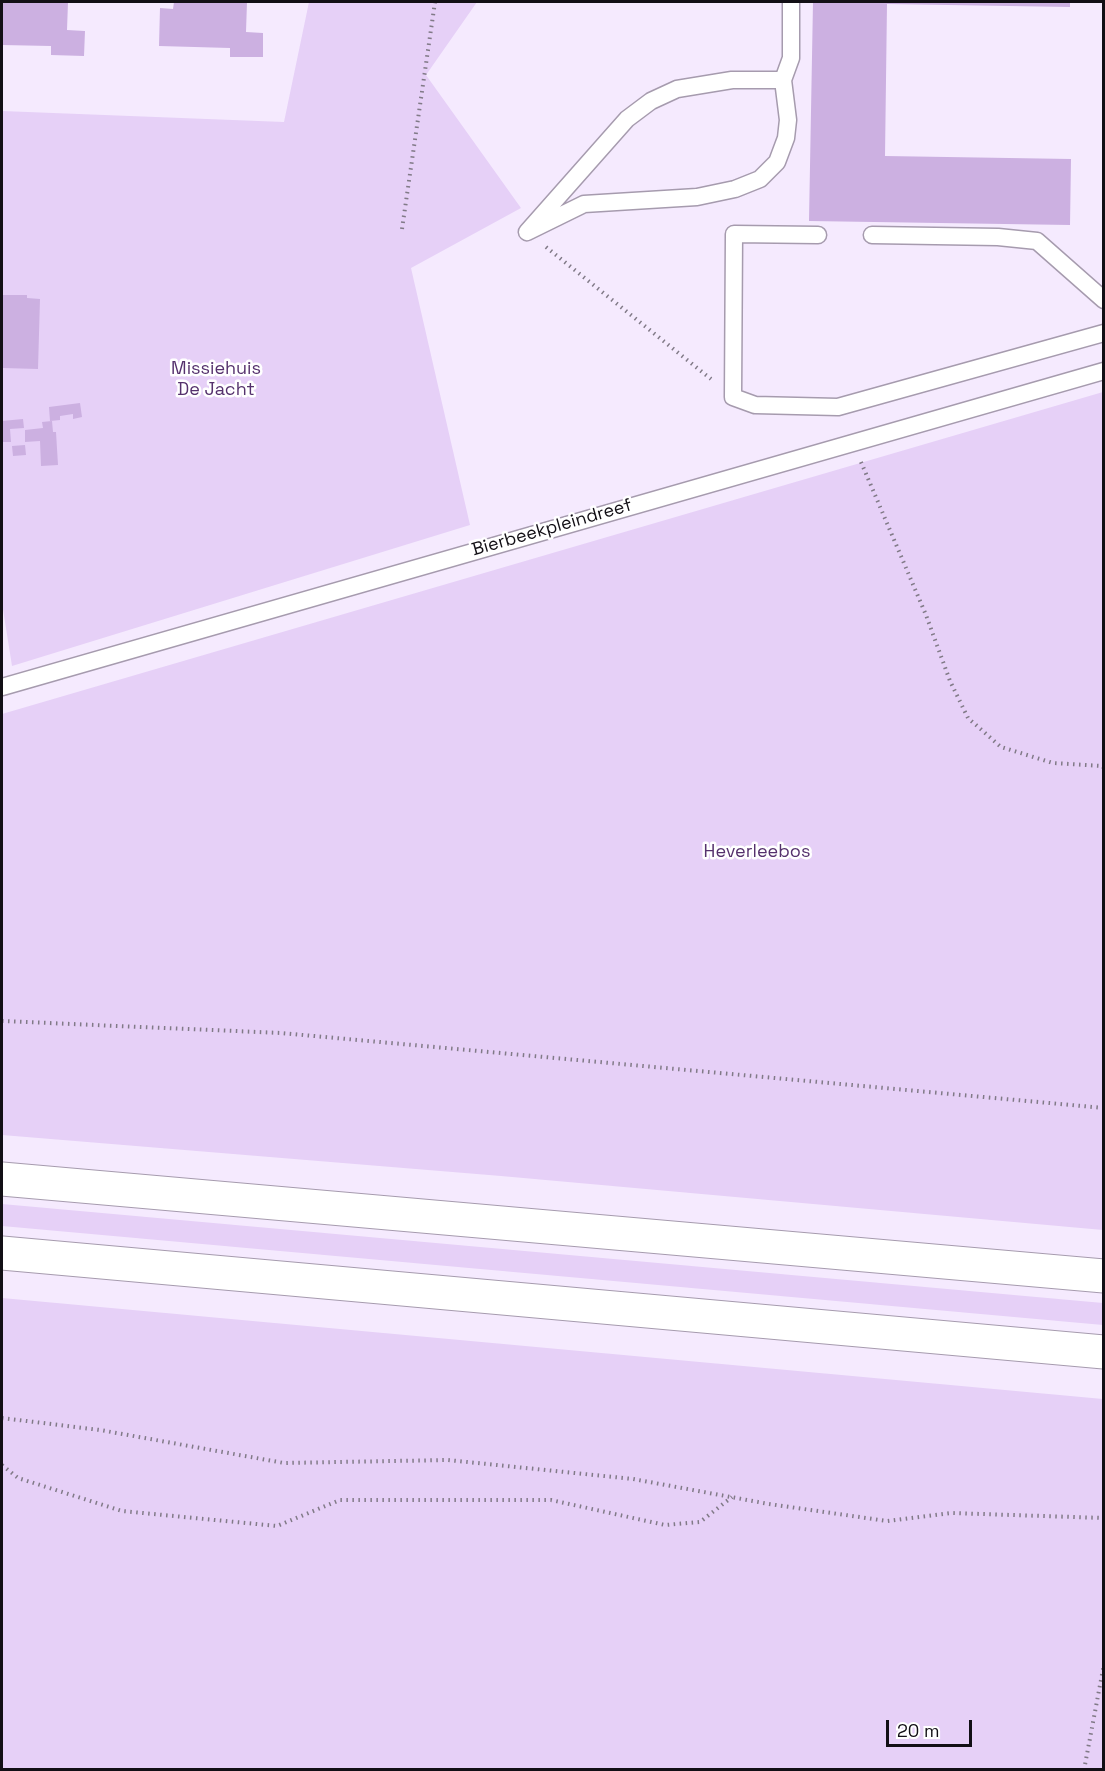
<!DOCTYPE html>
<style>
body{margin:0}
#map{position:relative;width:1105px;height:1771px;overflow:hidden;background:#f5eafe;font-family:"Space Grotesk",sans-serif}
canvas{display:block}
.frame{position:absolute;inset:0;border:3px solid #120f15;pointer-events:none}
.scale{position:absolute;left:886px;top:1720px;width:86px;height:27px;box-sizing:border-box;border:3px solid #120f15;border-top:0;padding-left:8px;font-size:18px;line-height:21px;white-space:nowrap;color:#120f15;-webkit-text-stroke:4px #fff;paint-order:stroke}
</style>
<div id="map">
<canvas width="1105" height="1771"></canvas>
<div class="frame"></div>
<div class="scale">20 m</div>
</div>
<script>
const ctx = document.querySelector('canvas').getContext('2d');
ctx.lineJoin = 'round';
function paint(path, color) { ctx.fillStyle = color; ctx.fill(path, 'evenodd'); }
function trace(path, color, width, dash) { ctx.strokeStyle = color; ctx.lineWidth = width; ctx.lineCap = dash ? 'butt' : 'round'; ctx.setLineDash(dash || []); ctx.stroke(path); }
function drawText(font, color, halo, rows, align = 'center') {
  ctx.font = font + ' "Space Grotesk",sans-serif'; ctx.lineWidth = 5; ctx.setLineDash([]); ctx.textBaseline = 'middle'; ctx.strokeStyle = halo; ctx.fillStyle = color; for (const [text, x, y, turn = 0] of rows) {
    ctx.save(); ctx.translate(x, y); ctx.rotate((+turn || 0) * Math.PI / 180); ctx.textAlign = isNaN(turn) ? turn : align; if (halo) ctx.strokeText(text, 0, 0); ctx.fillText(text, 0, 0); ctx.restore();
  }
}
const green = new Path2D(`
 M 309,2 L 477,2 L 426,75 L 521,208 L 411,268 L 470,525 L 12,666 L 2,603 L 2,111 L 284,122 Z
 M 1103,392 L 1103,1230 L 501,1176 L 2,1135 L 2,714 Z
 M 2,1204 L 1103,1303 L 1103,1325 L 2,1226 Z
 M 2,1298 L 1103,1399 L 1103,1769 L 2,1769 Z`);
const building = new Path2D(`
 M 2,2 L 68,2 L 67,30 L 85,31 L 84,56 L 51,55 L 51,46 L 2,45 Z
 M 174,2 L 247,2 L 246,32 L 263,33 L 263,57 L 230,57 L 230,48 L 159,46 L 160,8 L 173,9 Z
 M 813,2 L 1070,2 L 1070,7 L 887,4 L 885,156 L 1071,159 L 1070,225 L 809,221 Z
 M 2,295 L 27,295 L 27,298 L 40,299 L 38,369 L 3,368 Z
 M 80,403 L 82,417 L 73,419 L 73,414 L 60,416 L 60,420 L 50,421 L 49,407 Z
 M 23,419 L 24,428 L 10,429 L 11,442 L 2,442 L 2,421 Z
 M 52,421 L 53,432 L 56,432 L 58,465 L 41,466 L 40,441 L 25,442 L 25,430 L 43,428 L 42,422 Z
 M 25,445 L 26,455 L 13,456 L 12,446 Z`);
const path = new Path2D(`
 M 402,229 L 435,2
 M 546,247 L 711,379
 M 861,462 L 926,615 L 950,681 L 968,718 L 1001,747 L 1053,763 L 1102,766 L 1104,768
 M 2,1021 L 281,1033 L 1104,1108
 M 2,1418 L 100,1430 L 284,1463 L 448,1460 L 633,1479 L 769,1504 L 887,1521 L 951,1513 L 1104,1518
 M 2,1465 L 18,1478 L 122,1511 L 277,1526 L 340,1500 L 551,1500 L 665,1525 L 700,1522 L 732,1497
 M 1084,1770 L 1104,1664`);
const lane = new Path2D(`
 M 783,80 L 732,80 L 677,89 L 651,101 L 627,119 L 527,232 L 584,204 L 697,197 L 735,189 L 760,179 L 777,162 L 786,138 L 788,120 L 783,80 L 791,58 L 791,2
 M 818,235 L 734,234 L 733,397 L 755,405 L 838,407 L 1104,333
 M 872,235 L 998,237 L 1037,241 L 1104,300
 M 2,687 L 1104,371`);
const highway = new Path2D(`
 M 2,1179 L 1104,1276
 M 2,1253 L 1104,1352`);
const parkNames = [
 ["Missiehuis",216,369],
 ["De Jacht",216,390],
 ["Heverleebos",757,852]
];
const streetNames = [
 ["Bierbeekpleindreef",552,528,-16]
];
paint(green, '#e6d0f7');
paint(building, '#ccb0e1');
trace(lane, '#a69bae', 19);
trace(highway, '#a69bae', 35);
trace(path, '#817a87', 4, [1.5, 4.5]);
trace(lane, '#fff', 16);
trace(highway, '#fff', 33);
drawText('18px', '#55316d', '#fff', parkNames);
drawText('18px', '#120f15', '#fff', streetNames);
</script>
